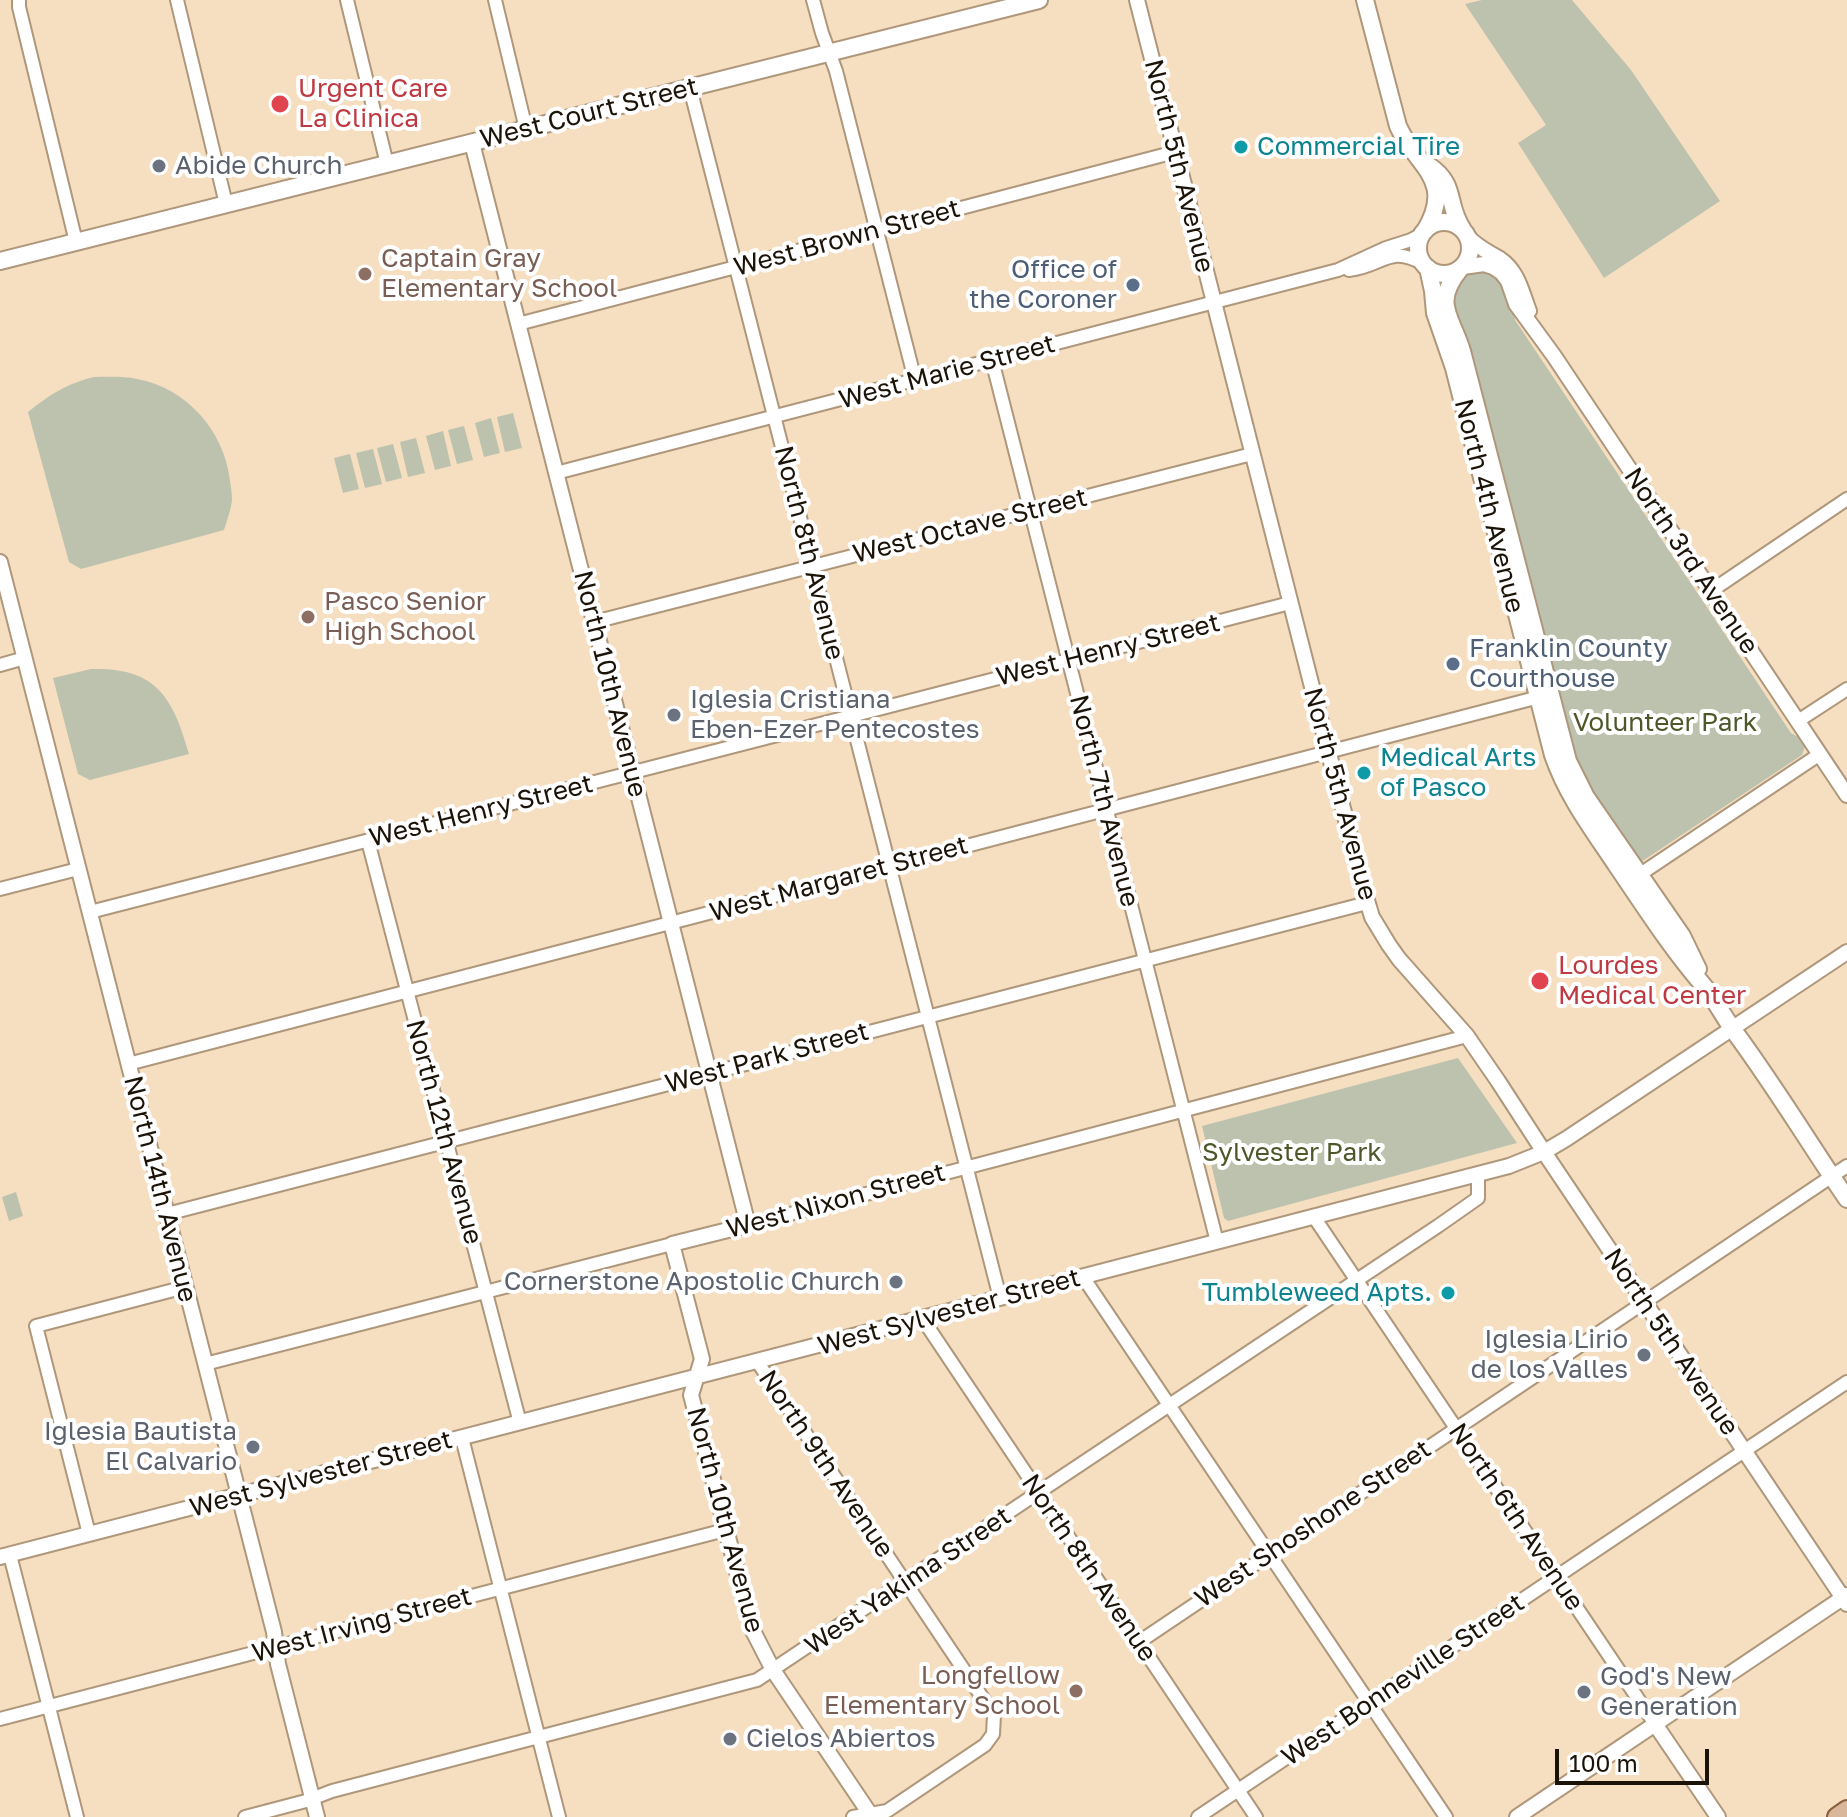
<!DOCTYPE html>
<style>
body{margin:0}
#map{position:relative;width:1847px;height:1817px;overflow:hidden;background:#f6dec0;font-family:"Golos Text",sans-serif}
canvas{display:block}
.scale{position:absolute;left:1555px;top:1749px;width:154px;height:36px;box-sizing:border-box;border:4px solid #1b1308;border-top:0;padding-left:10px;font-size:24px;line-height:28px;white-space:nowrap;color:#1b1308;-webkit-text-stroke:6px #fff;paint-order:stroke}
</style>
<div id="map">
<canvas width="1847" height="1817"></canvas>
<div class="scale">100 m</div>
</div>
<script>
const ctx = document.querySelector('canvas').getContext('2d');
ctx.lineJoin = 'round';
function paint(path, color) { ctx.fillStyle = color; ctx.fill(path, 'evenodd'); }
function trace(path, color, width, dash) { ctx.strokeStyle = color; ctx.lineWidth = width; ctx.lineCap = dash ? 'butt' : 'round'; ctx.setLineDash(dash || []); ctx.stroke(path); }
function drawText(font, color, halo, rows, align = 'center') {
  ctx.font = font + ' "Golos Text",sans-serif'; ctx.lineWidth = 8; ctx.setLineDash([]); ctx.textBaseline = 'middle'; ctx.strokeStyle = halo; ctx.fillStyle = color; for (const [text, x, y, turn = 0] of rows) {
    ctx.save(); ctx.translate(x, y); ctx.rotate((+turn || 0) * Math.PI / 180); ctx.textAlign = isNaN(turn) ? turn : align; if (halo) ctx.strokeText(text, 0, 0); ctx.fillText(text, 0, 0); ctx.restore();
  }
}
const green = new Path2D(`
 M 1482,0 L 1572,0 L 1631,70 L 1720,201 L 1604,278 L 1518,143 L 1546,125 L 1465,4 Z
 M 1475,268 L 1499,275 L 1513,310 L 1515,320 L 1791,733 L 1800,738 L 1805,747 L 1802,755 L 1638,864 L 1576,769 L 1448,302 L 1455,281 Z
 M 94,377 C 109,377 123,376 137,379 C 187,388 225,432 230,481 C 231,487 232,494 232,500 C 231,510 227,520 224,530 L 81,569 L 69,562 L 28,412 C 51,394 66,384 94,377 Z
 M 513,413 L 522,448 L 505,452 L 497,417 Z
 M 491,418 L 500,453 L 484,457 L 475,423 Z
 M 464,426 L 473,460 L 457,464 L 448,430 Z
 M 443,431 L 451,466 L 435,470 L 426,436 Z
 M 416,438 L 425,473 L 408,477 L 400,442 Z
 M 393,444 L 402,478 L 386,482 L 377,448 Z
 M 373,449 L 382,484 L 365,488 L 356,453 Z
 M 350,454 L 359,489 L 343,493 L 334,458 Z
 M 91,669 C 156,667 173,697 189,754 L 90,780 L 78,774 L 53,678 Z
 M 1458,1058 L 1517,1143 L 1228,1221 L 1224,1218 L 1202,1126 Z
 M 16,1192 L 23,1216 L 9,1221 L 2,1197 Z`);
const minor = new Path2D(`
 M 19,0 L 19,7 L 76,242
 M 177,0 L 226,204
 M 347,0 L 387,164
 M 495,0 L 526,129
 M 813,0 L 822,33 L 836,71 L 915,380
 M 690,88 L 1000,1298
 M 1349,270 C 1384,266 1388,244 1424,264
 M 518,324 L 1175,152
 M 992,360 L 1217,1242
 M 556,473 L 1338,270 L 1386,248 L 1411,240 L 1422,234
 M 1711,591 L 1847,499
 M 594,622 L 1252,454
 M 0,665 L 25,658
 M 1798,721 L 1847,689
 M 368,841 L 520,1423
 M 1633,879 L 1820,754
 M 0,889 L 78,869
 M 90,912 L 1290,603
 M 128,1064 L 1543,696
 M 167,1214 L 1367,903
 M 1314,1217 L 1655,1724
 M 748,1225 L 1467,1036
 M 1083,1277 L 1446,1817
 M 922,1318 L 1256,1817
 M 757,1361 L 994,1715 L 993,1734 L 985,1745 L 887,1811 L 853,1817
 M 205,1364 L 672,1244
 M 462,1438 L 559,1817
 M 89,1534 L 36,1326 L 185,1287
 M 10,1555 L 77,1817
 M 1139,1642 L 1847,1166
 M 0,1719 L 725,1530
 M 245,1817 L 306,1801 L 332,1791 L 757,1680 L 1438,1226 L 1478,1198 L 1478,1174
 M 1198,1817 L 1847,1382`);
const tertiary = new Path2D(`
 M 1137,0 L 1363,887 L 1372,917 L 1389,945 L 1399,959 L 1467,1036 L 1498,1081 L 1544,1152 L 1847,1604
 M 472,143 L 748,1225 L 672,1244 L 702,1359 L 691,1395 L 752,1629 L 773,1670 L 872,1817
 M 1468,237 C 1480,249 1487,251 1500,259 C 1518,271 1522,293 1529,311
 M 1463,267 L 1484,264 L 1493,267 L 1502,273 L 1508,281 L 1516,304 L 1554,356 L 1847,795
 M 0,562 L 274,1632 L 278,1664 L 317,1817
 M 0,1557 L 1509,1166 L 1544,1152 L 1566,1139 L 1847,952
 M 1655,1724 L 1718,1817
 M 1517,1817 L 1847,1595`);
const secondary = new Path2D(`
 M 1365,0 L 1398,126 C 1416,167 1456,179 1425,231
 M 1428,165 C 1458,185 1445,203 1463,230
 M1418 248a26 26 0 1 1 52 0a26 26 0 1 1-52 0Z
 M 0,261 L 1039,0
 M 1428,268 L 1433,291 L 1435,313 L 1454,368 L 1553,755 C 1567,796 1593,830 1617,866 C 1645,907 1671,948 1703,985 C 1715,999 1723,1016 1734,1031 C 1774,1085 1809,1143 1847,1199
 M 1460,269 C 1432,304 1451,315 1462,351 L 1568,761 L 1586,797 L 1682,936 L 1698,969`);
const primary = new Path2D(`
 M 1837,1817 L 1847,1810`);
const markers = [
 [280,104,10,"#e0444e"],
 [1241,147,8,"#0f9aa8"],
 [159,166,8,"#6b7280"],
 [365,274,8,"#8d6e63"],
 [1133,285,8,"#5c6f8a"],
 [308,617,8,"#8d6e63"],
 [1453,664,8,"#5c6f8a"],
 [674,715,8,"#6b7280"],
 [1364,773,8,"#0f9aa8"],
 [1540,981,10,"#e0444e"],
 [896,1282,8,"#6b7280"],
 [1448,1293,8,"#0f9aa8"],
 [1644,1355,8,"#6b7280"],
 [253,1447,8,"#6b7280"],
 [1076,1691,8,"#8d6e63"],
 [1584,1692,8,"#6b7280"],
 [730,1739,8,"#6b7280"]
];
const healthNames = [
 ["Urgent Care",298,89],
 ["La Clinica",298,119],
 ["Lourdes",1558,966],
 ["Medical Center",1558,996]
];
const streetNames = [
 ["West Court Street",589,113,-14],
 ["North 5th Avenue",1179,166,76],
 ["West Brown Street",847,238,-15],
 ["West Marie Street",947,372,-15],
 ["North 4th Avenue",1489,506,76],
 ["West Octave Street",970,526,-14],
 ["North 8th Avenue",809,553,76],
 ["North 3rd Avenue",1691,561,56],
 ["West Henry Street",1108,650,-14],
 ["North 10th Avenue",610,684,76],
 ["North 5th Avenue",1340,794,75],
 ["North 7th Avenue",1104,801,76],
 ["West Henry Street",481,811,-14],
 ["West Margaret Street",839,879,-15],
 ["West Park Street",767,1058,-15],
 ["North 12th Avenue",444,1132,75],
 ["North 14th Avenue",160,1189,76],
 ["West Nixon Street",836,1201,-15],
 ["West Sylvester Street",949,1312,-15],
 ["North 5th Avenue",1671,1342,56],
 ["North 9th Avenue",826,1464,56],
 ["West Sylvester Street",321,1474,-15],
 ["North 6th Avenue",1516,1517,56],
 ["North 10th Avenue",725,1520,75],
 ["West Shoshone Street",1313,1524,-34],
 ["North 8th Avenue",1089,1568,56],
 ["West Yakima Street",908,1581,-34],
 ["West Irving Street",362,1625,-15],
 ["West Bonneville Street",1403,1680,-34]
];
const cultureNames = [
 ["Commercial Tire",1257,147],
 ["Medical Arts",1380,758],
 ["of Pasco",1380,788],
 ["Tumbleweed Apts.",1432,1293,"right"]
];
const worshipNames = [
 ["Abide Church",175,166],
 ["Iglesia Cristiana",690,700],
 ["Eben-Ezer Pentecostes",690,730],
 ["Cornerstone Apostolic Church",880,1282,"right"],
 ["Iglesia Lirio",1628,1340,"right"],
 ["de los Valles",1628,1370,"right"],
 ["Iglesia Bautista",237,1432,"right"],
 ["El Calvario",237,1462,"right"],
 ["God's New",1600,1677],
 ["Generation",1600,1707],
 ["Cielos Abiertos",746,1739]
];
const educationNames = [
 ["Captain Gray",381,259],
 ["Elementary School",381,289],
 ["Pasco Senior",324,602],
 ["High School",324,632],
 ["Longfellow",1060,1676,"right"],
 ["Elementary School",1060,1706,"right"]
];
const serviceNames = [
 ["Office of",1117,270],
 ["the Coroner",1117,300],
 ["Franklin County",1469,649,"left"],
 ["Courthouse",1469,679,"left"]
];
const parkNames = [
 ["Volunteer Park",1665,723],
 ["Sylvester Park",1292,1153]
];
paint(green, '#bdc2af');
trace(minor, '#ae977b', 16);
trace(tertiary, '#ae977b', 18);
trace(secondary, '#ae977b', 20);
trace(primary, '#885e3d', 22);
trace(minor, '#fff', 12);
trace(tertiary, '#fff', 14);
trace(secondary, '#fff', 16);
trace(primary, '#dab79b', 18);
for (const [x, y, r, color] of markers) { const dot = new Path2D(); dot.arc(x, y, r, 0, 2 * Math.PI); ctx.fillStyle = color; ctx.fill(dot); trace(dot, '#fff', 3); }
drawText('26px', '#be3a42', '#fff', healthNames, 'left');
drawText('26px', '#1b1308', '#fff', streetNames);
drawText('26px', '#0d838f', '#fff', cultureNames, 'left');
drawText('26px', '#5b616d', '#fff', worshipNames, 'left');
drawText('26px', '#785e54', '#fff', educationNames, 'left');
drawText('26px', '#4e5e75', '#fff', serviceNames, 'right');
drawText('26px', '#4d5729', '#fff', parkNames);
</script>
